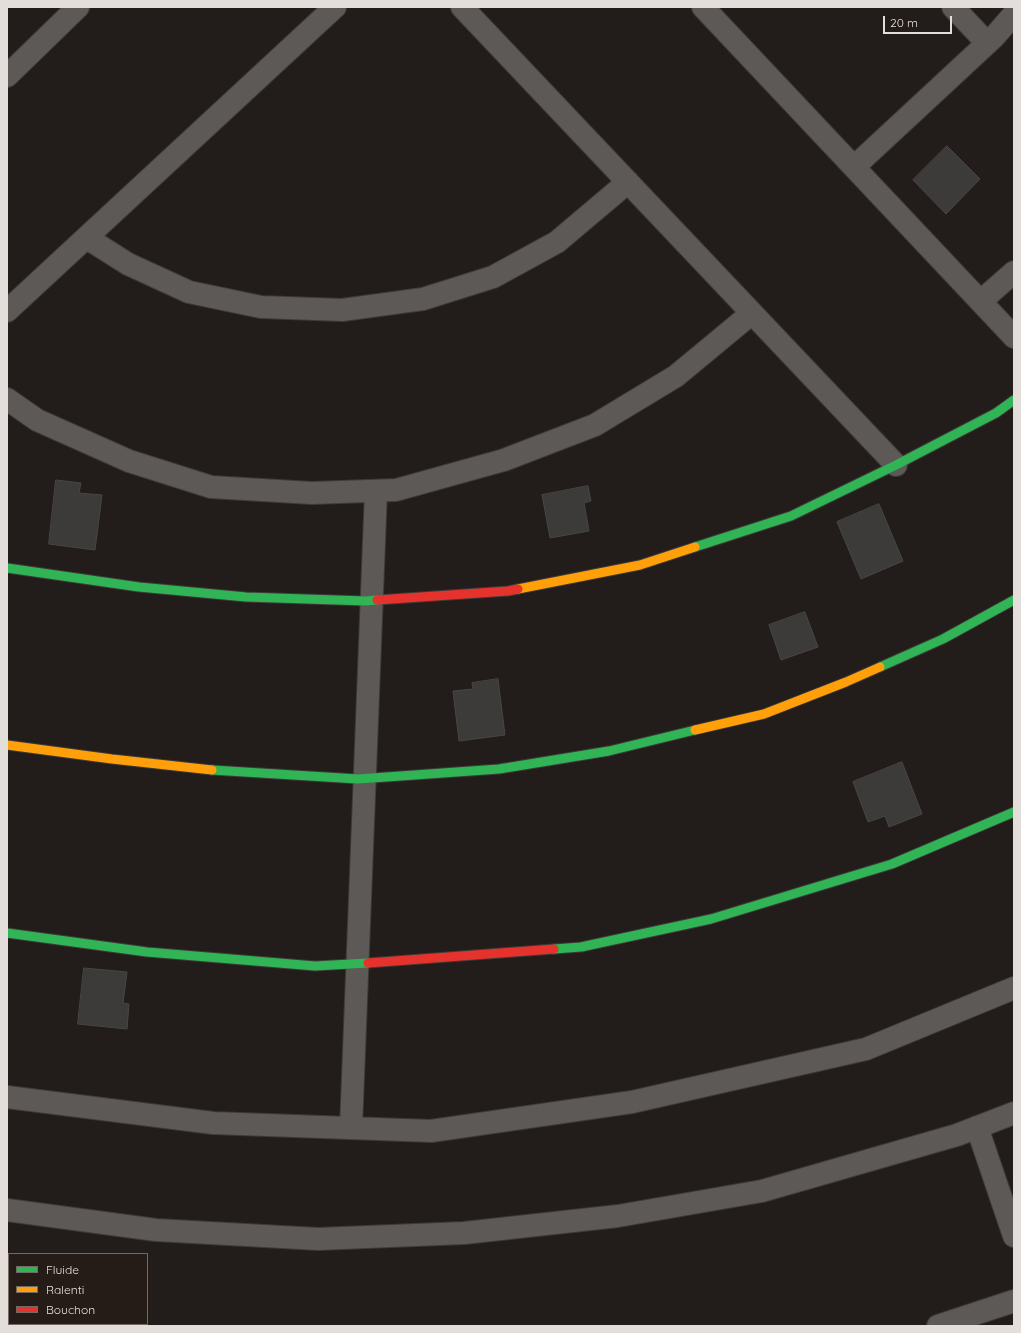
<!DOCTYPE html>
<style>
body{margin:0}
#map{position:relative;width:1021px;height:1333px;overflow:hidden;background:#221d1a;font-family:Quicksand,sans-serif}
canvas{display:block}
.frame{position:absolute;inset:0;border:8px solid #e4deda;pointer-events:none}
.legend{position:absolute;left:8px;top:1253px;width:140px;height:72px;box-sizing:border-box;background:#251c17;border:1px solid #716a65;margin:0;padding:5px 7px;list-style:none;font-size:12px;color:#e4deda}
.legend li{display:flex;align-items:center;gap:8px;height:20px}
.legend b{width:20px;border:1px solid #716a65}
.scale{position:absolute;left:883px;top:16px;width:69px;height:18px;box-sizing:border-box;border:2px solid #e4deda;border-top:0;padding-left:5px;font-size:12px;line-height:14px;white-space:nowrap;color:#e4deda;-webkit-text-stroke:3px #251c17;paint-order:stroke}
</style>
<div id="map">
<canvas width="1021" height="1333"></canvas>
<div class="frame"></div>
<ul class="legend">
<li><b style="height:5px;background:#30b455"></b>Fluide</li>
<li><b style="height:5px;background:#ff9f0a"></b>Ralenti</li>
<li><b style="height:5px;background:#e5322d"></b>Bouchon</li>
</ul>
<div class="scale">20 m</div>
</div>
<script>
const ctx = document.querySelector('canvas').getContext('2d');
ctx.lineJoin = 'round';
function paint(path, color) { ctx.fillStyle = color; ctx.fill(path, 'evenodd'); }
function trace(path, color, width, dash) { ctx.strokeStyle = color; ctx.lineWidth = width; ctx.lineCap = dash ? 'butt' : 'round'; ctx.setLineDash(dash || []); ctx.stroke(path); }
const building = new Path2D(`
 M 947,146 L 980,179 L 946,214 L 913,180 Z
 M 56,480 L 81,483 L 79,493 L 102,495 L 95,550 L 49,544 Z
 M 588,486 L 591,501 L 584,503 L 589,531 L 550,538 L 542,495 Z
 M 879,504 L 903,561 L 861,579 L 837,522 Z
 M 805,612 L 818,647 L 781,660 L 769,625 Z
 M 498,679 L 505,735 L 459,741 L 453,691 L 473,689 L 472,683 Z
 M 902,762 L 922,814 L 889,827 L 885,816 L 868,822 L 853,782 Z
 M 84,968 L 127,972 L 123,1003 L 129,1004 L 127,1029 L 78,1024 Z`);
const street = new Path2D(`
 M 462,7 L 896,465
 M 703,7 L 1014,337
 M 953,7 L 987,43
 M 7,76 L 78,7
 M 854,167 L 994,37 L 1014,14
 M 87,238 L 128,264 L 189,292 L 261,307 L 342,310 L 423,299 L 493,277 L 557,242 L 628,182
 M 981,301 L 1014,272
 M 7,311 L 335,7
 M 7,399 L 37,420 L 129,461 L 211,487 L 312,493 L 396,490 L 504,460 L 595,425 L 676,376 L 752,313
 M 7,1097 L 213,1123 L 431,1131 L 632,1102 L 866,1049 L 1014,988
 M 977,1127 L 1014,1236
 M 351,1128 L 376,491
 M 7,1210 L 156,1230 L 318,1239 L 464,1233 L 618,1216 L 762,1191 L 957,1135 L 1014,1113
 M 938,1326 L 1014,1301`);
const fast = new Path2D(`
 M 695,547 L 791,516 L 896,465 L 996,413 L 1014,400
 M 7,568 L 139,587 L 246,597 L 366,601 L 377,600
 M 880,667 L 943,639 L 1014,600
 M 212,770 L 358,779 L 499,769 L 609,751 L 695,730
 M 7,933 L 147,952 L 315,966 L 368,963
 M 554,949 L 581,947 L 711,919 L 892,864 L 1014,812`);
const slow = new Path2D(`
 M 518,589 L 640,565 L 695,547
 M 695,730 L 764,714 L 846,682 L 880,667
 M 7,745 L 112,759 L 212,770`);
const jam = new Path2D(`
 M 377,600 L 508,591 L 518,589
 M 368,963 L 554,949`);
paint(building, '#3d3a3a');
trace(building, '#484646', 1);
trace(street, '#3e3a38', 24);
trace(fast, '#3e3a38', 11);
trace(slow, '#3e3a38', 11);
trace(jam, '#3e3a38', 11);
trace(street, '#5d5957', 22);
trace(fast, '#30b455', 9);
trace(slow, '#ff9f0a', 9);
trace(jam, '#e5322d', 9);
</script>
